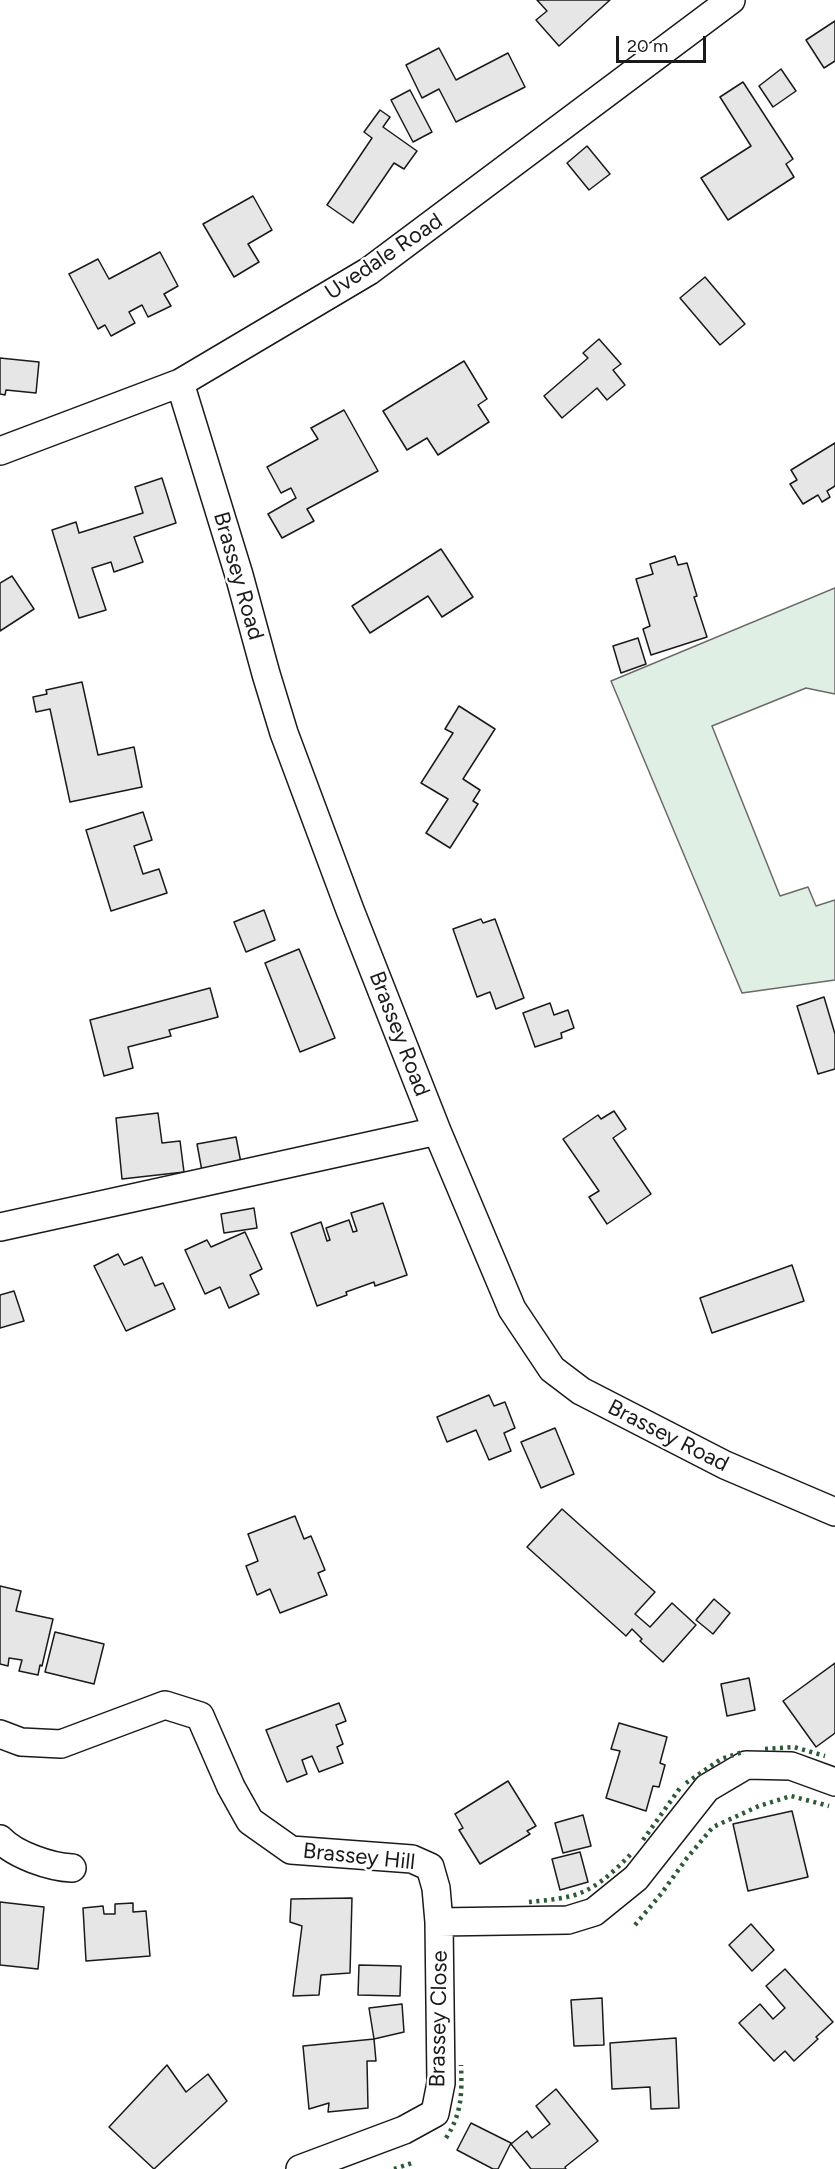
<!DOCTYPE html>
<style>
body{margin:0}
#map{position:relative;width:835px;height:2169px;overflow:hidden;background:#fff;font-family:Figtree,sans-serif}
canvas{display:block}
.scale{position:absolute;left:616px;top:36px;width:90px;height:27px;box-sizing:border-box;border:3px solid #1a1a1a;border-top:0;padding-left:8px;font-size:18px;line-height:21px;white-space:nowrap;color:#1a1a1a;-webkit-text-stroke:4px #fff;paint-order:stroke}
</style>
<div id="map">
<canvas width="835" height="2169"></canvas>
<div class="scale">20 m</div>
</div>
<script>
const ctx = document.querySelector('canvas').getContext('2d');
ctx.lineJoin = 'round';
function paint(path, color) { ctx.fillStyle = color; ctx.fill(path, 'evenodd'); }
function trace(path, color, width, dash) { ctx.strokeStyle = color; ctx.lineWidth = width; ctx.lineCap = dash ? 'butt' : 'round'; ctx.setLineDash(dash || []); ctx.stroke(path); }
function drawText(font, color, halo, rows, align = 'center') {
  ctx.font = font + ' Figtree,sans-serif'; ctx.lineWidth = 4.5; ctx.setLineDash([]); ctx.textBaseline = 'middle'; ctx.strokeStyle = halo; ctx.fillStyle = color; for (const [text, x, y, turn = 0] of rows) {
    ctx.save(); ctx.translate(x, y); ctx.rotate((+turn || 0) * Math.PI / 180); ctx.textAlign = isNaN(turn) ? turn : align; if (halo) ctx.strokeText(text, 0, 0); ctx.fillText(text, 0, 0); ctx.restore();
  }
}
const green = new Path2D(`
 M 835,588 L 835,694 L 806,688 L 712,726 L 780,896 L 808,887 L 816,906 L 835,900 L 835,980 L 742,993 L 611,681 Z`);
const building = new Path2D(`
 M 537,0 L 610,0 L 559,46 L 536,20 L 547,11 Z
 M 835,21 L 835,61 L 824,68 L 806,40 Z
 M 439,48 L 456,80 L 508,53 L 525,87 L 456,122 L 439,89 L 422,98 L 406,65 Z
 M 781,69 L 796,91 L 773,107 L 759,86 Z
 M 743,82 L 793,159 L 786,164 L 794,177 L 728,220 L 701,178 L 751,146 L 720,97 Z
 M 410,90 L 432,132 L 413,142 L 391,100 Z
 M 380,110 L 390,117 L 383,127 L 417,151 L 404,169 L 394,163 L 353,223 L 327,205 L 372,138 L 364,132 Z
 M 587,146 L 610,174 L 589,190 L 567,163 Z
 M 253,196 L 272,230 L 248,244 L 259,262 L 234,277 L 203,224 Z
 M 160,252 L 178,286 L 164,294 L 171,306 L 148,317 L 142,305 L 129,312 L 135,323 L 111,336 L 105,325 L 98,329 L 69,274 L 98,259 L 109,279 Z
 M 705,277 L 745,324 L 720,345 L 680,298 Z
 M 599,339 L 621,364 L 613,370 L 625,385 L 607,400 L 597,388 L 562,418 L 544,396 L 588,358 L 583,353 Z
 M 0,358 L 39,362 L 36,393 L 6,390 L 5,395 L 0,394 Z
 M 464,361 L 487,399 L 478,405 L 489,422 L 438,455 L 427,438 L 407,450 L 383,411 Z
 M 344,410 L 378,471 L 307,509 L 314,521 L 282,538 L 268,514 L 296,498 L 291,488 L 281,493 L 267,467 L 318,439 L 311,428 Z
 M 835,443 L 835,486 L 827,491 L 830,497 L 822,502 L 818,495 L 803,504 L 790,484 L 797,480 L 791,470 Z
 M 162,478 L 176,523 L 134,537 L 143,562 L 114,572 L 111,562 L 92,568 L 106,610 L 79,618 L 52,530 L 76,522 L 79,533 L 143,513 L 135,487 Z
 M 441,549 L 473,597 L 442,617 L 428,596 L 370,633 L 352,606 Z
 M 675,556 L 678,565 L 687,563 L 697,596 L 694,597 L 707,637 L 651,655 L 643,629 L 650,626 L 636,579 L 653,574 L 650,564 Z
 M 12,576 L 34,609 L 0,631 L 0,583 Z
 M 638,638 L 646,664 L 621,673 L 613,646 Z
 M 82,682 L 98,755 L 134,747 L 142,787 L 70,802 L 50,709 L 36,712 L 33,697 L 47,694 L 46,690 Z
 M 459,706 L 495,729 L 463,779 L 480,790 L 473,801 L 478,804 L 450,848 L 426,833 L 448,799 L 421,783 L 453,733 L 445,729 Z
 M 143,812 L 152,840 L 134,846 L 143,874 L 159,869 L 167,893 L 111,911 L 86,830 Z
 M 264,910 L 275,940 L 246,952 L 234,922 Z
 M 481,919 L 483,923 L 495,919 L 524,998 L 496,1009 L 490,992 L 477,997 L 453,929 Z
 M 299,949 L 335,1038 L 300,1052 L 265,963 Z
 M 210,988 L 218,1017 L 169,1030 L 171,1036 L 128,1047 L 133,1068 L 104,1076 L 90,1020 Z
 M 824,997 L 835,1034 L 835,1069 L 818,1074 L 797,1006 Z
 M 550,1003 L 554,1015 L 568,1010 L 574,1028 L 561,1033 L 562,1038 L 535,1047 L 523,1013 Z
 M 614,1111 L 626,1129 L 613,1138 L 651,1194 L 607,1224 L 589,1197 L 599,1191 L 563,1139 L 598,1115 L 601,1119 Z
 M 158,1113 L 162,1143 L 180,1141 L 184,1172 L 122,1179 L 116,1118 Z
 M 236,1137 L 241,1163 L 202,1171 L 197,1144 Z
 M 383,1203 L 407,1275 L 375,1286 L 374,1282 L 346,1292 L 347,1295 L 317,1306 L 291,1233 L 321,1222 L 327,1241 L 330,1240 L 326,1228 L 349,1220 L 353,1232 L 357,1231 L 351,1213 Z
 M 254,1208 L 257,1228 L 224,1233 L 221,1214 Z
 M 245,1232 L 262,1269 L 250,1275 L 259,1294 L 229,1308 L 220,1287 L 205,1294 L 185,1250 L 207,1240 L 211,1247 Z
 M 118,1254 L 124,1265 L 142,1257 L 155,1286 L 163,1283 L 175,1309 L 126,1331 L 94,1266 Z
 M 792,1265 L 804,1301 L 712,1333 L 700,1298 Z
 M 14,1291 L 24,1321 L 0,1328 L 0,1295 Z
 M 489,1395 L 494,1406 L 505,1402 L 515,1428 L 504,1433 L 511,1451 L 489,1460 L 476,1430 L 447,1442 L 437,1417 Z
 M 555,1428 L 574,1474 L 541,1488 L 521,1442 Z
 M 562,1509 L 655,1592 L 635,1614 L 650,1627 L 672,1603 L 696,1625 L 663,1662 L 640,1641 L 642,1639 L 632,1629 L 626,1636 L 527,1547 Z
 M 295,1516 L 304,1539 L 311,1536 L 325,1570 L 318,1573 L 327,1595 L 280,1613 L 270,1589 L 257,1595 L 246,1566 L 258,1561 L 248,1534 Z
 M 0,1586 L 21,1591 L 16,1611 L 53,1619 L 42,1666 L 40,1665 L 38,1675 L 19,1671 L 22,1660 L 9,1658 L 8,1666 L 0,1664 Z
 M 714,1599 L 730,1613 L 713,1634 L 696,1620 Z
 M 55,1632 L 104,1644 L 94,1684 L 45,1672 Z
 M 835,1663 L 835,1733 L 816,1747 L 783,1701 Z
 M 749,1678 L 755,1710 L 727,1716 L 721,1684 Z
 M 339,1703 L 346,1721 L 336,1725 L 343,1744 L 337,1747 L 343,1763 L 319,1772 L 312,1756 L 302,1760 L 307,1774 L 287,1782 L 266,1730 Z
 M 619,1723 L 667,1737 L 660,1763 L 665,1765 L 659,1787 L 653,1786 L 646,1811 L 606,1798 L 620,1751 L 611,1749 Z
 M 508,1781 L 536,1826 L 527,1831 L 530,1834 L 480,1864 L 459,1830 L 463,1828 L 455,1814 Z
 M 792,1811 L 808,1877 L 748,1891 L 733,1824 Z
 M 583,1815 L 591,1846 L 563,1853 L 555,1823 Z
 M 580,1852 L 588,1882 L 560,1890 L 552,1859 Z
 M 352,1898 L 350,1973 L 321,1975 L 319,1995 L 293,1996 L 302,1926 L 290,1922 L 291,1899 Z
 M 0,1902 L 44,1907 L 38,1969 L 0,1965 Z
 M 133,1903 L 133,1912 L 146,1911 L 150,1956 L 86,1961 L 83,1908 L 103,1906 L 104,1914 L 115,1914 L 115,1904 Z
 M 751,1924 L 774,1950 L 752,1971 L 729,1945 Z
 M 359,1965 L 401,1966 L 400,1996 L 358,1995 Z
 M 785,1969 L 833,2022 L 816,2037 L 818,2039 L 794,2061 L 785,2051 L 774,2061 L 739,2023 L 760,2004 L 773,2019 L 785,2008 L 766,1986 Z
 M 602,1998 L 604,2045 L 574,2046 L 571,2000 Z
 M 402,2004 L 404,2032 L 374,2039 L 369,2008 Z
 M 676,2038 L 679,2108 L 651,2109 L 650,2087 L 612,2089 L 610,2043 Z
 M 374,2039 L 376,2061 L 367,2061 L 368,2108 L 328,2112 L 329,2103 L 309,2109 L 303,2046 Z
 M 167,2065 L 186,2092 L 208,2074 L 227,2101 L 154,2169 L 109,2127 Z
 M 556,2089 L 598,2141 L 565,2167 L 566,2169 L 531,2169 L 511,2144 L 527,2131 L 532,2138 L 550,2124 L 536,2106 Z
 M 471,2123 L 511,2143 L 498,2169 L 493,2169 L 457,2150 Z`);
const minor = new Path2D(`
 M 180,383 L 239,575 L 266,674 L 284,733 L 350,910 L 437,1131 L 512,1309 L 552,1369 L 581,1391 L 725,1465 L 835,1512
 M 0,451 L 180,383 L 369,271 L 731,0
 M 0,1227 L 437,1131
 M 0,1734 L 21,1742 L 61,1744 L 165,1705 L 200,1716 L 231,1787 L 250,1821 L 291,1850 L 412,1859 L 430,1867 L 436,1888 L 439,1922 L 568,1920 L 594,1912 L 636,1878 L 707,1788 L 746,1765 L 791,1766 L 835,1782
 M 0,1839 C 15,1855 50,1867 72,1868
 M 300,2169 L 404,2130 L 435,2113 L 441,2083 L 439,1922`);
const hedge = new Path2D(`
 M 765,1749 L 794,1747 L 825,1756
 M 686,1783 L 721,1759 L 743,1752
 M 643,1840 L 680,1788
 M 529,1902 C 547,1900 569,1899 585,1891 C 604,1882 619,1866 633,1852
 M 635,1925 L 661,1894 L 687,1858 L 713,1827 L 759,1806 L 791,1796 L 829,1806
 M 446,2138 C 462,2113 462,2094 461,2065
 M 394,2169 L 415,2162`);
const streetNames = [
 ["Uvedale Road",384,257,-34],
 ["Brassey Road",238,576,74],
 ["Brassey Road",399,1034,69],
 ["Brassey Road",668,1436,27],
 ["Brassey Hill",359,1857,6],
 ["Brassey Close",439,2019,-89]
];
paint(green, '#e0efe3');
trace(green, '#6a6a6a', 1.5);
paint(building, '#e6e6e6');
trace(building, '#1a1a1a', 1.5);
trace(minor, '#1a1a1a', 30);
trace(minor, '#fff', 27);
trace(hedge, '#2b5a34', 4.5, [3, 4.5]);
drawText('22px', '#1a1a1a', '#fff', streetNames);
</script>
